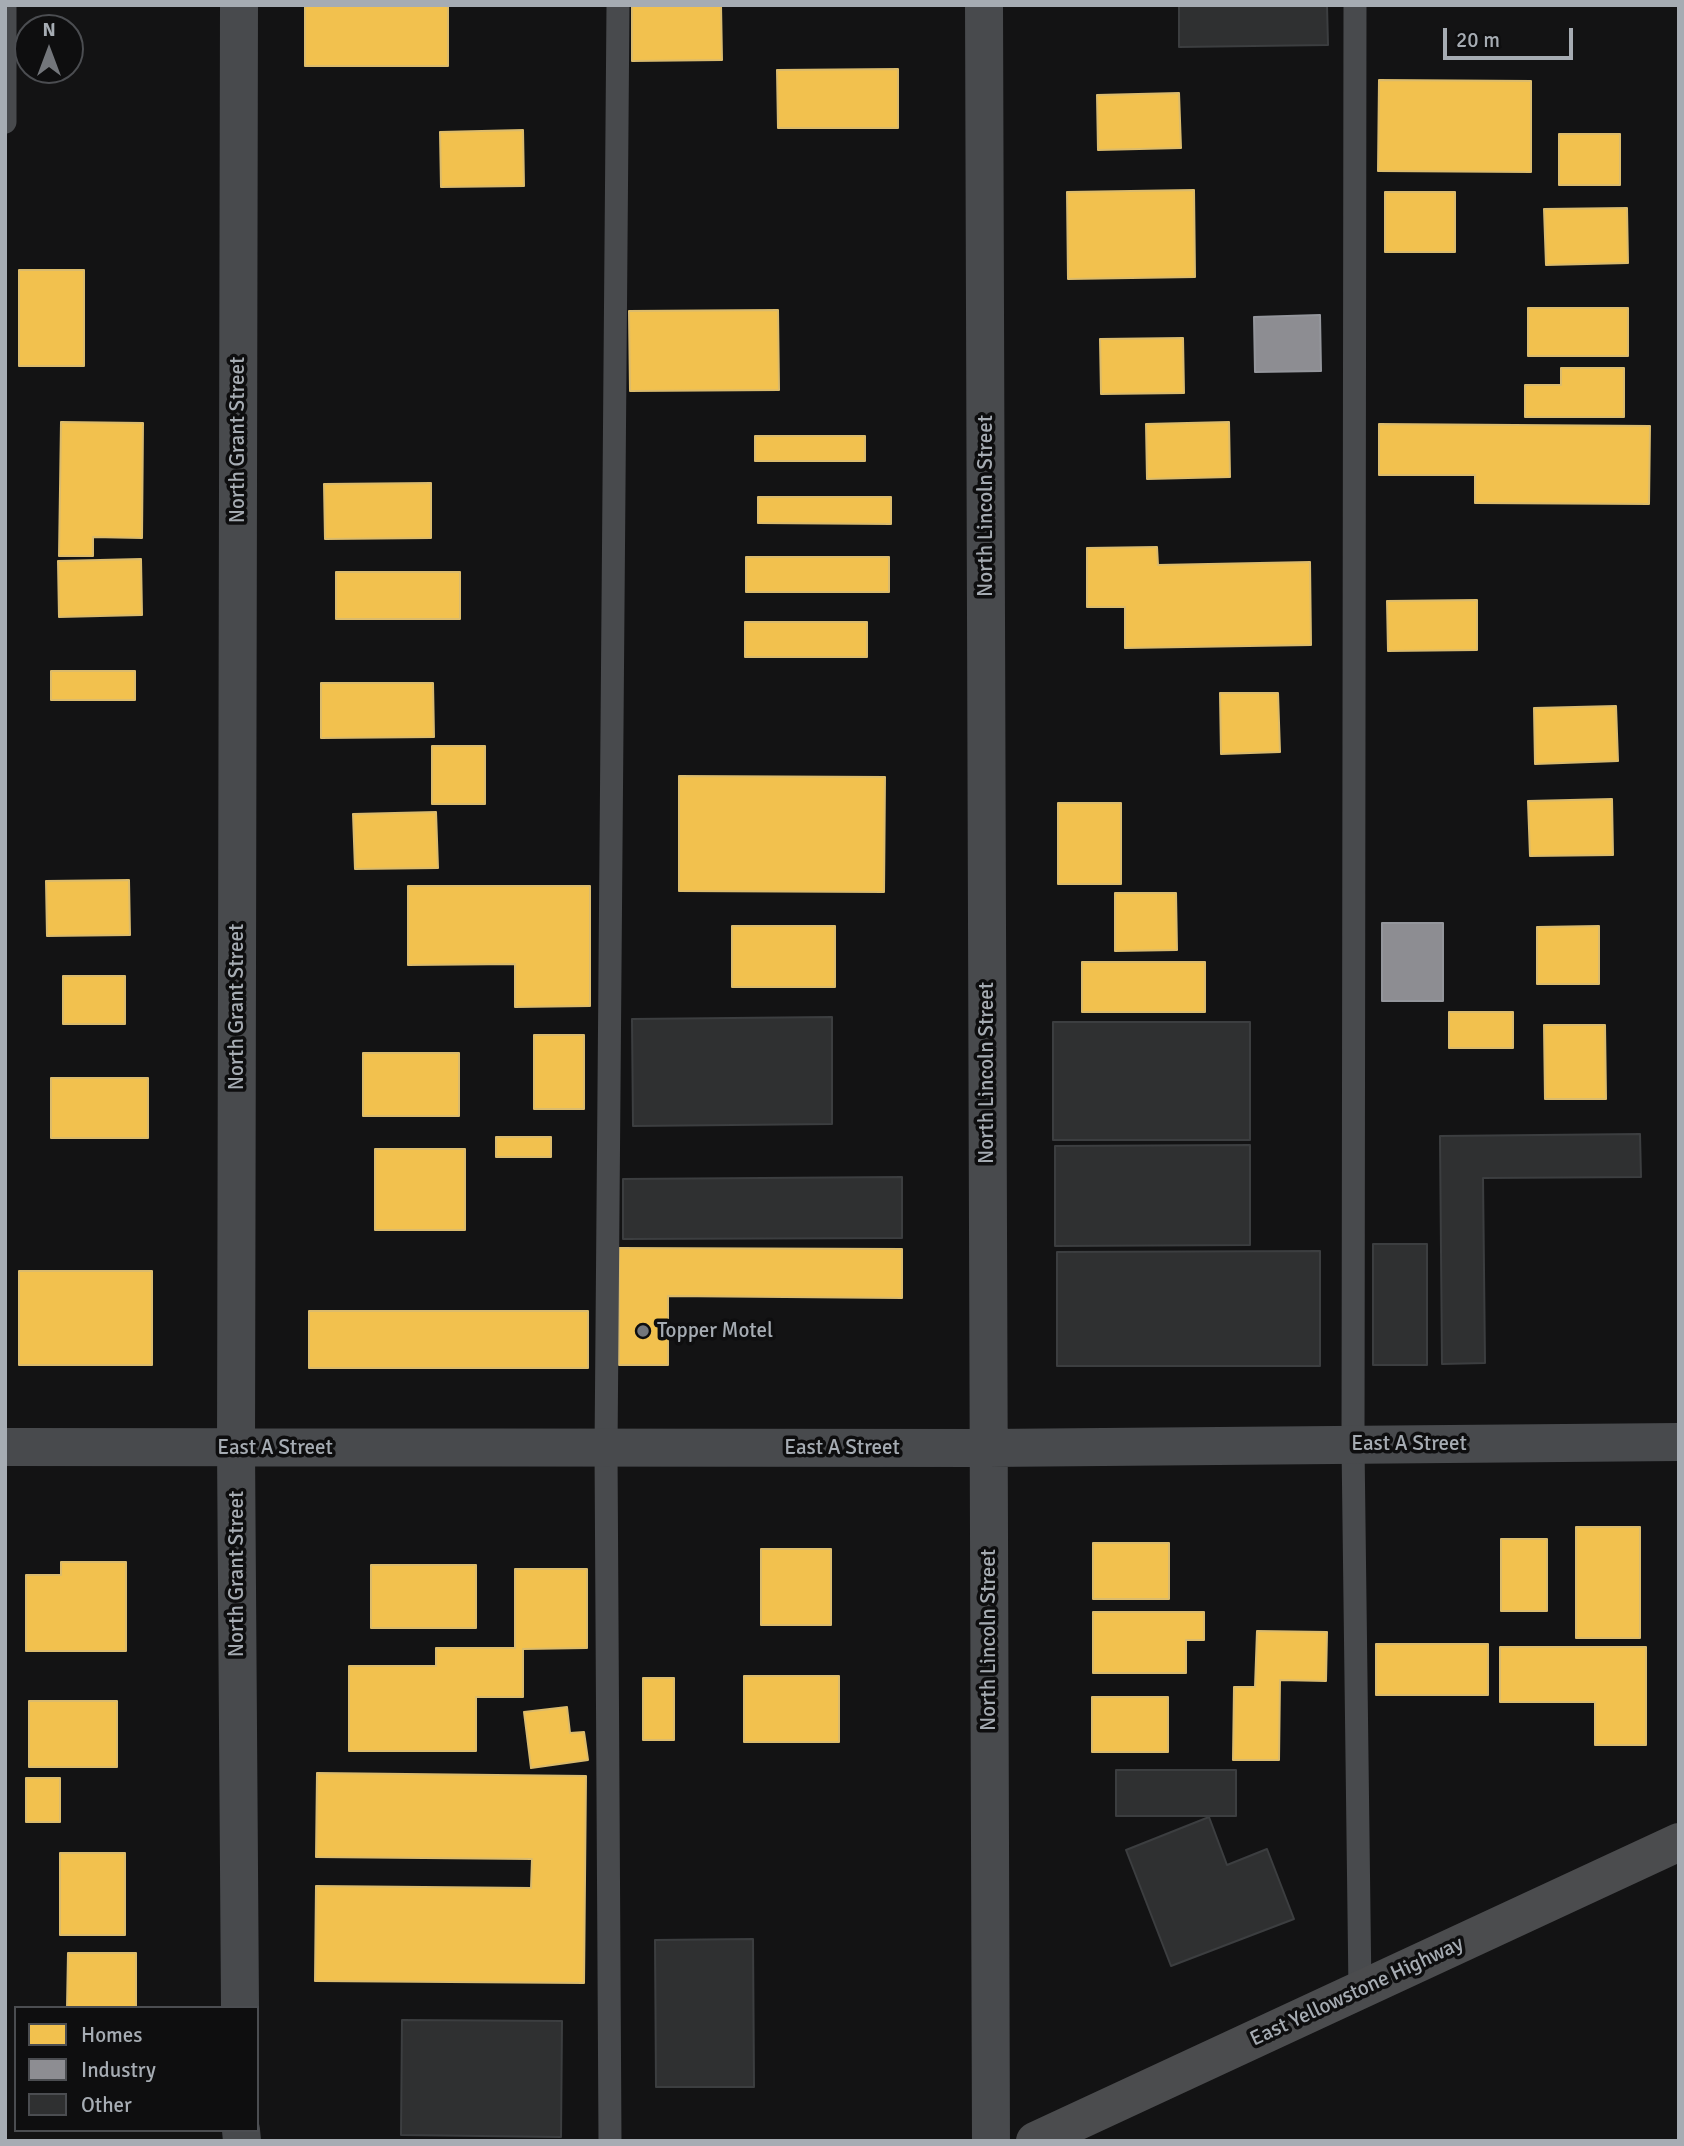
<!DOCTYPE html>
<style>
body{margin:0}
#map{position:relative;width:1684px;height:2146px;overflow:hidden;background:#131314;font-family:Signika,sans-serif}
canvas{display:block}
.frame{position:absolute;inset:0;border:7px solid #a6acb3;pointer-events:none}
.legend{position:absolute;left:14px;top:2006px;width:245px;height:126px;box-sizing:border-box;background:#0e0e0f;border:2px solid #4b4d51;margin:0;padding:9px 12px;list-style:none;font-size:21px;color:#a6acb3}
.legend li{display:flex;align-items:center;gap:14px;height:35px}
.legend b{width:35px;border:2px solid #4b4d51}
.north{position:absolute;left:14px;top:14px;width:70px;height:70px;box-sizing:border-box;background:#0e0e0f;border:2px solid #4b4d51;border-radius:50%;rotate:0deg;font-size:19px;font-weight:700;line-height:28px;text-align:center;color:#a6acb3}
.north::after{content:'';display:block;margin:auto;width:24px;height:32px;background:#73767b;clip-path:polygon(50% 0,100% 100%,50% 72%,0 100%)}
.scale{position:absolute;left:1443px;top:28px;width:130px;height:32px;box-sizing:border-box;border:4px solid #a6acb3;border-top:0;padding-left:9px;font-size:21px;line-height:24px;white-space:nowrap;color:#a6acb3;-webkit-text-stroke:5px #0e0e0f;paint-order:stroke}
</style>
<div id="map">
<canvas width="1684" height="2146"></canvas>
<div class="frame"></div>
<ul class="legend">
<li><b style="height:19px;background:#f2c14e"></b>Homes</li>
<li><b style="height:19px;background:#8d8d92"></b>Industry</li>
<li><b style="height:19px;background:#2f3031"></b>Other</li>
</ul>
<div class="north">N</div>
<div class="scale">20 m</div>
</div>
<script>
const ctx = document.querySelector('canvas').getContext('2d');
ctx.lineJoin = 'round';
function paint(path, color) { ctx.fillStyle = color; ctx.fill(path, 'evenodd'); }
function trace(path, color, width, dash) { ctx.strokeStyle = color; ctx.lineWidth = width; ctx.lineCap = dash ? 'butt' : 'round'; ctx.setLineDash(dash || []); ctx.stroke(path); }
function drawText(font, color, halo, rows, align = 'center') {
  ctx.font = font + ' Signika,sans-serif'; ctx.lineWidth = 7; ctx.setLineDash([]); ctx.textBaseline = 'middle'; ctx.strokeStyle = halo; ctx.fillStyle = color; for (const [text, x, y, turn = 0] of rows) {
    ctx.save(); ctx.translate(x, y); ctx.rotate((+turn || 0) * Math.PI / 180); ctx.textAlign = isNaN(turn) ? turn : align; if (halo) ctx.strokeText(text, 0, 0); ctx.fillText(text, 0, 0); ctx.restore();
  }
}
const homes = new Path2D(`
 M 305,5 L 448,5 L 448,66 L 305,66 Z
 M 632,5 L 721,5 L 722,60 L 632,61 Z
 M 898,69 L 898,128 L 778,128 L 777,70 Z
 M 1379,80 L 1531,81 L 1531,172 L 1378,171 Z
 M 1179,93 L 1181,148 L 1098,150 L 1097,95 Z
 M 523,130 L 524,186 L 441,187 L 440,132 Z
 M 1559,134 L 1620,134 L 1620,185 L 1559,185 Z
 M 1194,190 L 1195,277 L 1068,279 L 1067,192 Z
 M 1385,192 L 1455,192 L 1455,252 L 1385,252 Z
 M 1627,208 L 1628,263 L 1546,265 L 1544,209 Z
 M 19,270 L 84,270 L 84,366 L 19,366 Z
 M 1528,308 L 1628,308 L 1628,356 L 1528,356 Z
 M 778,310 L 779,390 L 630,391 L 629,311 Z
 M 1183,338 L 1184,393 L 1101,394 L 1100,339 Z
 M 1561,368 L 1624,368 L 1624,417 L 1525,417 L 1525,385 L 1561,385 Z
 M 61,422 L 143,423 L 142,538 L 93,537 L 93,556 L 59,556 Z
 M 1229,422 L 1230,477 L 1147,479 L 1146,424 Z
 M 1379,424 L 1650,426 L 1649,504 L 1475,503 L 1475,475 L 1379,475 Z
 M 755,436 L 865,436 L 865,461 L 755,461 Z
 M 431,483 L 431,538 L 325,539 L 324,484 Z
 M 758,497 L 891,497 L 891,524 L 758,523 Z
 M 1157,547 L 1158,565 L 1310,562 L 1311,645 L 1125,648 L 1125,607 L 1087,607 L 1087,548 Z
 M 746,557 L 889,557 L 889,592 L 746,592 Z
 M 141,559 L 142,615 L 59,617 L 58,561 Z
 M 336,572 L 460,572 L 460,619 L 336,619 Z
 M 1477,600 L 1477,650 L 1388,651 L 1387,601 Z
 M 745,622 L 867,622 L 867,657 L 745,657 Z
 M 51,671 L 135,671 L 135,700 L 51,700 Z
 M 321,683 L 433,683 L 434,737 L 321,738 Z
 M 1220,693 L 1278,693 L 1280,752 L 1221,754 Z
 M 1616,706 L 1618,761 L 1535,764 L 1534,708 Z
 M 432,746 L 485,746 L 485,804 L 432,804 Z
 M 679,776 L 885,777 L 884,892 L 679,891 Z
 M 1612,799 L 1613,855 L 1530,856 L 1528,801 Z
 M 1058,803 L 1121,803 L 1121,884 L 1058,884 Z
 M 436,812 L 438,868 L 355,869 L 353,814 Z
 M 129,880 L 130,935 L 47,936 L 46,881 Z
 M 408,886 L 590,886 L 590,1006 L 515,1007 L 515,964 L 408,965 Z
 M 1115,893 L 1176,893 L 1177,950 L 1115,951 Z
 M 732,926 L 835,926 L 835,987 L 732,987 Z
 M 1599,926 L 1599,984 L 1537,984 L 1537,927 Z
 M 1082,962 L 1205,962 L 1205,1012 L 1082,1012 Z
 M 63,976 L 125,976 L 125,1024 L 63,1024 Z
 M 1449,1012 L 1513,1012 L 1513,1048 L 1449,1048 Z
 M 1544,1025 L 1605,1025 L 1606,1099 L 1545,1099 Z
 M 534,1035 L 584,1035 L 584,1109 L 534,1109 Z
 M 363,1053 L 459,1053 L 459,1116 L 363,1116 Z
 M 51,1078 L 148,1078 L 148,1138 L 51,1138 Z
 M 496,1137 L 551,1137 L 551,1157 L 496,1157 Z
 M 375,1149 L 465,1149 L 465,1230 L 375,1230 Z
 M 619,1248 L 902,1249 L 902,1298 L 668,1296 L 668,1365 L 619,1365 Z
 M 19,1271 L 152,1271 L 152,1365 L 19,1365 Z
 M 309,1311 L 588,1311 L 588,1368 L 309,1368 Z
 M 1576,1527 L 1640,1527 L 1640,1638 L 1576,1638 Z
 M 1501,1539 L 1547,1539 L 1547,1611 L 1501,1611 Z
 M 1093,1543 L 1169,1543 L 1169,1599 L 1093,1599 Z
 M 761,1549 L 831,1549 L 831,1625 L 761,1625 Z
 M 61,1562 L 126,1562 L 126,1651 L 26,1651 L 26,1575 L 61,1575 Z
 M 371,1565 L 476,1565 L 476,1628 L 371,1628 Z
 M 515,1569 L 587,1569 L 587,1648 L 523,1649 L 523,1697 L 476,1697 L 476,1751 L 349,1751 L 349,1666 L 436,1666 L 436,1648 L 515,1648 Z
 M 1093,1612 L 1204,1612 L 1204,1640 L 1186,1640 L 1186,1673 L 1093,1673 Z
 M 1257,1631 L 1327,1632 L 1326,1681 L 1280,1680 L 1279,1760 L 1233,1760 L 1234,1687 L 1255,1687 Z
 M 1376,1644 L 1488,1644 L 1488,1695 L 1376,1695 Z
 M 1500,1647 L 1646,1647 L 1646,1745 L 1595,1745 L 1595,1702 L 1500,1702 Z
 M 744,1676 L 839,1676 L 839,1742 L 744,1742 Z
 M 643,1678 L 674,1678 L 674,1740 L 643,1740 Z
 M 1092,1697 L 1168,1697 L 1168,1752 L 1092,1752 Z
 M 29,1701 L 117,1701 L 117,1767 L 29,1767 Z
 M 567,1707 L 570,1733 L 584,1732 L 588,1760 L 531,1768 L 524,1712 Z
 M 317,1773 L 586,1776 L 584,1983 L 315,1981 L 316,1886 L 531,1888 L 532,1859 L 316,1857 Z
 M 26,1778 L 60,1778 L 60,1822 L 26,1822 Z
 M 60,1853 L 125,1853 L 125,1935 L 60,1935 Z
 M 68,1953 L 136,1953 L 136,2008 L 67,2008 Z`);
const industry = new Path2D(`
 M 1320,315 L 1321,371 L 1255,372 L 1254,317 Z
 M 1382,923 L 1443,923 L 1443,1001 L 1382,1001 Z`);
const building = new Path2D(`
 M 1179,5 L 1327,5 L 1328,45 L 1179,47 Z
 M 832,1017 L 832,1124 L 633,1126 L 632,1019 Z
 M 1053,1022 L 1250,1022 L 1250,1140 L 1053,1140 Z
 M 1640,1134 L 1641,1177 L 1483,1178 L 1485,1363 L 1442,1364 L 1440,1136 Z
 M 1250,1145 L 1250,1245 L 1055,1246 L 1055,1146 Z
 M 902,1177 L 902,1238 L 623,1239 L 623,1179 Z
 M 1373,1244 L 1427,1244 L 1427,1365 L 1373,1365 Z
 M 1320,1251 L 1320,1366 L 1057,1366 L 1057,1252 Z
 M 1116,1770 L 1236,1770 L 1236,1816 L 1116,1816 Z
 M 1209,1817 L 1227,1865 L 1267,1849 L 1294,1919 L 1171,1966 L 1126,1850 Z
 M 753,1939 L 754,2087 L 656,2087 L 655,1940 Z
 M 402,2020 L 562,2021 L 561,2137 L 401,2135 Z`);
const lane = new Path2D(`
 M 1355,5 L 1353,1445 L 1360,1991
 M 5,122 L 5,5
 M 610,2141 L 606,1448 L 618,5`);
const street = new Path2D(`
 M 239,5 L 236,1448 L 240,2008
 M 984,5 L 991,2141
 M 5,1447 L 988,1448 L 1679,1442
 M 241,2130 L 242,2141`);
const primary = new Path2D(`
 M 1035,2141 L 1679,1842`);
const markers = [
 [643,1331,7,"#73767b"]
];
const streetNames = [
 ["North Grant Street",238,440,-90],
 ["North Lincoln Street",986,506,-90],
 ["North Grant Street",237,1007,-90],
 ["North Lincoln Street",987,1073,-90],
 ["East A Street",1409,1444],
 ["East A Street",275,1448],
 ["East A Street",842,1448],
 ["North Grant Street",237,1574,-90],
 ["North Lincoln Street",989,1640,-90],
 ["East Yellowstone Highway",1357,1992,-25]
];
const poiNames = [
 ["Topper Motel",657,1331]
];
paint(homes, '#f2c14e');
trace(homes, '#dbbb6c', 2);
paint(industry, '#8d8d92');
trace(industry, '#94969c', 2);
paint(building, '#2f3031');
trace(building, '#3c3e40', 2);
trace(lane, '#484a4d', 23);
trace(street, '#484a4d', 38);
trace(primary, '#4b4c4e', 38);
for (const [x, y, r, color] of markers) { const dot = new Path2D(); dot.arc(x, y, r, 0, 2 * Math.PI); ctx.fillStyle = color; ctx.fill(dot); trace(dot, '#0e0e0f', 2.5); }
drawText('21px', '#a6acb3', '#0e0e0f', streetNames);
drawText('21px', '#a6acb3', '#0e0e0f', poiNames, 'left');
</script>
